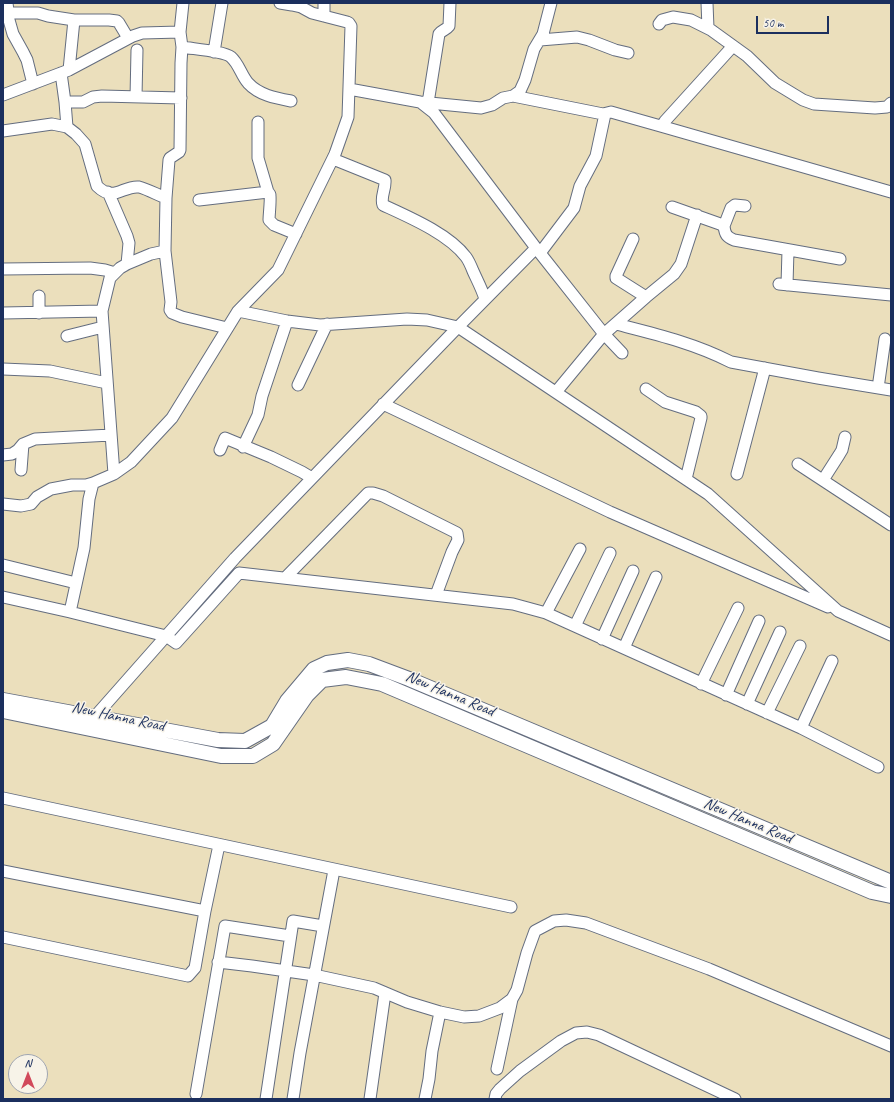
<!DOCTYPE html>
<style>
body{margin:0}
#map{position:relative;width:894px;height:1102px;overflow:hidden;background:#ebdfbc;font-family:Caveat,sans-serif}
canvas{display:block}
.frame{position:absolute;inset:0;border:4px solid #1b2f5e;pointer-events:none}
.north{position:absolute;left:8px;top:1054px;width:40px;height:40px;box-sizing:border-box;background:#f7f3e8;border:1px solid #9fa5b1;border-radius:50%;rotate:0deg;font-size:11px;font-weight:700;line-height:16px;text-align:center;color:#1b2f5e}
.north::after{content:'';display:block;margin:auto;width:14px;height:18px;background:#d1495b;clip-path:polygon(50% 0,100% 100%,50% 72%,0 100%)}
.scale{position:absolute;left:756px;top:16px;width:73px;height:18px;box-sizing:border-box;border:2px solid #1b2f5e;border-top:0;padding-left:5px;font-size:12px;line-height:14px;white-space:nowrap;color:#1b2f5e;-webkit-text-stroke:3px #f7f3e8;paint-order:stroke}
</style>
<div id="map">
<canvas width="894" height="1102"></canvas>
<div class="frame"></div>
<div class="north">N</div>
<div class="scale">50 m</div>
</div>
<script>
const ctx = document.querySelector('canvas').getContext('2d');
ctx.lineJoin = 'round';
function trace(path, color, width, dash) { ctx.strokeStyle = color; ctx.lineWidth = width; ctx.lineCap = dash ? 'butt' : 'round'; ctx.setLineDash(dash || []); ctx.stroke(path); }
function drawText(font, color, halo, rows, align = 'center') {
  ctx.font = font + ' Caveat,sans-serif'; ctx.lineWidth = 3; ctx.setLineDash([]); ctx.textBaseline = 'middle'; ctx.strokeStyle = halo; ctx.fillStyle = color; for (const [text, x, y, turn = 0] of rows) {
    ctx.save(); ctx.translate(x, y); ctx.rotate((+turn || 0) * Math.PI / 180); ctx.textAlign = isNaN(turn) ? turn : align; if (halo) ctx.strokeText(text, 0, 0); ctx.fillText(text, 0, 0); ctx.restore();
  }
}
const minor = new Path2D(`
 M 7,3 L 9,20 L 13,34 L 23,52 L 27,60 L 33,84
 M 183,3 L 180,32 L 182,47 L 181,63 L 180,150 L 179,152 L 170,158 L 169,160 L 166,198 L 165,251 L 171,302 L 170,310 L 172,313 L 182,317 L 227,328
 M 324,3 L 324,16
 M 707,3 L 708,28
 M 9,12 L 13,13 L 38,13 L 48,16 L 74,20 L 109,20 L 117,21 L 119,23 L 128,38
 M 659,24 L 662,20 L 673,17 L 691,20 L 711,30 L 747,56 L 775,83 L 803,100 L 814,104 L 875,108 L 887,107 L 891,103
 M 540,40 L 577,37 L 589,40 L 615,50 L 628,53
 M 733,46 L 665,121 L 663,124 L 664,127 L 891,192
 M 182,47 C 193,49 224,51 231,57 C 239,64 241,75 248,83 C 259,95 275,98 291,101
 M 214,52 L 222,3
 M 69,70 L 74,20
 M 61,73 L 65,102 L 67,127
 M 349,89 L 420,102 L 434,113 L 536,248 L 604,334 L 622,353
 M 3,95 L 69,70 L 133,36 L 142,33 L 180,32
 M 513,96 L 603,114 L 611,112 L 664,127
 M 136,97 L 137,50
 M 65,102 L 83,102 L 93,97 L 102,96 L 181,98
 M 420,102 L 481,108 L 492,105 L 503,98 L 513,96 L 520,91 L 525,80 L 534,49 L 543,34 L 551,3
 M 428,103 L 439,34 C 442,30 446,30 449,26 L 450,3
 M 258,122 L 258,158 L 268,192
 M 3,131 L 52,124 L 67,127 L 76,134 L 85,144 L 97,186 C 114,203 123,185 139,187 C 147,189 158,195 166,198
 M 333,159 L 385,180 C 386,189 380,197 383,205 C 409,217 449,234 466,257 C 469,261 471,266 473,271 C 477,280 482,289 485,299
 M 108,192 L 127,236 L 129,243 L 127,264
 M 199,200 L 268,192 C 269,193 270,194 270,195 C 271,197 269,216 269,220 L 274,225 L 296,234
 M 672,207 L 720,224 L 724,226 C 725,235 727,237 734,240 L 840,259
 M 724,226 L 731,208 L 735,205 L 745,206
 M 633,239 L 616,276 L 616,278 L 646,297
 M 540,253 L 574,208 L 580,186 L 596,156 L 605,114
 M 3,269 L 90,268 L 105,270 L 115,273
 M 779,284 L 891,295
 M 787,285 L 788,250
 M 39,296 L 39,313
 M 238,311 L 287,321 L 320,325 L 407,319 L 427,320 L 458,327 L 536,248
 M 3,313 L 102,311
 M 616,324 C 655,334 694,343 731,362 L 818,378 L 891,390
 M 67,336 L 103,327
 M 3,369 L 50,371 L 107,383
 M 298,385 L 327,324
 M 878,388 L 885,339
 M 646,389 L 665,402 L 696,412 L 701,416 L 701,418 L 686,479
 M 556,392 L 604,334 L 646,297 L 674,274 L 681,264 L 697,215
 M 383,404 L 610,512 L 828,607
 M 243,447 L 258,415 L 262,396 L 287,321
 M 220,450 L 225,438 L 271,457 L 302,472 L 312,478
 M 3,455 L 12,454 L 18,450 L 23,444 L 35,439 L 111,435
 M 798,464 L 891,525
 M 21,470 L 23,444
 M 114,474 L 102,311 L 110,278 L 120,268 L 127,264 L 151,254 L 165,251
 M 737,474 L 765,368
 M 823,480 L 839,455 L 842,450 L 845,437
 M 3,504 L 21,506 L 31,504 L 37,497 L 51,489 L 72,485 L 86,485 L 93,483 L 114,474 L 131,462 L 172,418 L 238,311 L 278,270 L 335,154 L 348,117 L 351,26 L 349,23 L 347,22 L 312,13 L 301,7 L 292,5 L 280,3
 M 3,565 L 76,583
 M 285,578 L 368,493 L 373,493 L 383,496 L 457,533 L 458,540 L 452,552 L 436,595
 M 3,597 L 70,612 L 166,636 L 176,643 L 239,573 L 513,604 L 546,613 L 801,728 L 878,767
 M 70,612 L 84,548 L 89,499 L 93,483
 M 546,613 L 580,549
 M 575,626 L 610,553
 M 602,639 L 633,571
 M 624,648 L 656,577
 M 701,684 L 738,608
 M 726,695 L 759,621
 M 747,704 L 780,632
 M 767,713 L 800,646
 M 91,721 L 235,558 L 458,327 L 708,494 L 838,611 L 891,635
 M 801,728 L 832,661
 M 3,798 L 511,907
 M 3,871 L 205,911
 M 3,937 L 188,976 L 195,968 L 205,911 L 219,845
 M 218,962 L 252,966 L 314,975 L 374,988 L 407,1002 L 440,1012 L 464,1017 L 479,1016 L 500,1008 L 512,999 L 517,990 L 527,953 L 535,931 L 554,921 L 566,920 L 586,923 L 709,969 L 891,1046
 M 497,1069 L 512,999
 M 196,1094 L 225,926 L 290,936
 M 266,1099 L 293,921 L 323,926
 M 293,1099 L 300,1053 L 334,870
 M 370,1099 L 385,993
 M 425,1099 L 429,1079 L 432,1051 L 440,1012
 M 495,1099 L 496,1094 L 500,1089 L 520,1071 L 561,1041 L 576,1033 L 587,1032 L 599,1035 L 735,1099`);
const major = new Path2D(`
 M 3,700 L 218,740 L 245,741 L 272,726 L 287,701 L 314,669 L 327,663 L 348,660 L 369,664 L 409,679 L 891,882
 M 3,711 L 221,756 L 253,756 L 273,744 L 307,695 L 322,680 L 346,677 L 382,684 L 872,892 L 891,896`);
const streetNames = [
 ["New Hanna Road",450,694,23],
 ["New Hanna Road",118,717,12],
 ["New Hanna Road",748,821,23]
];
trace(minor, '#646d7f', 13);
trace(major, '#646d7f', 16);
trace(minor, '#fff', 11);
trace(major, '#fff', 14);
drawText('16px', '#1b2f5e', '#f7f3e8', streetNames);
</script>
